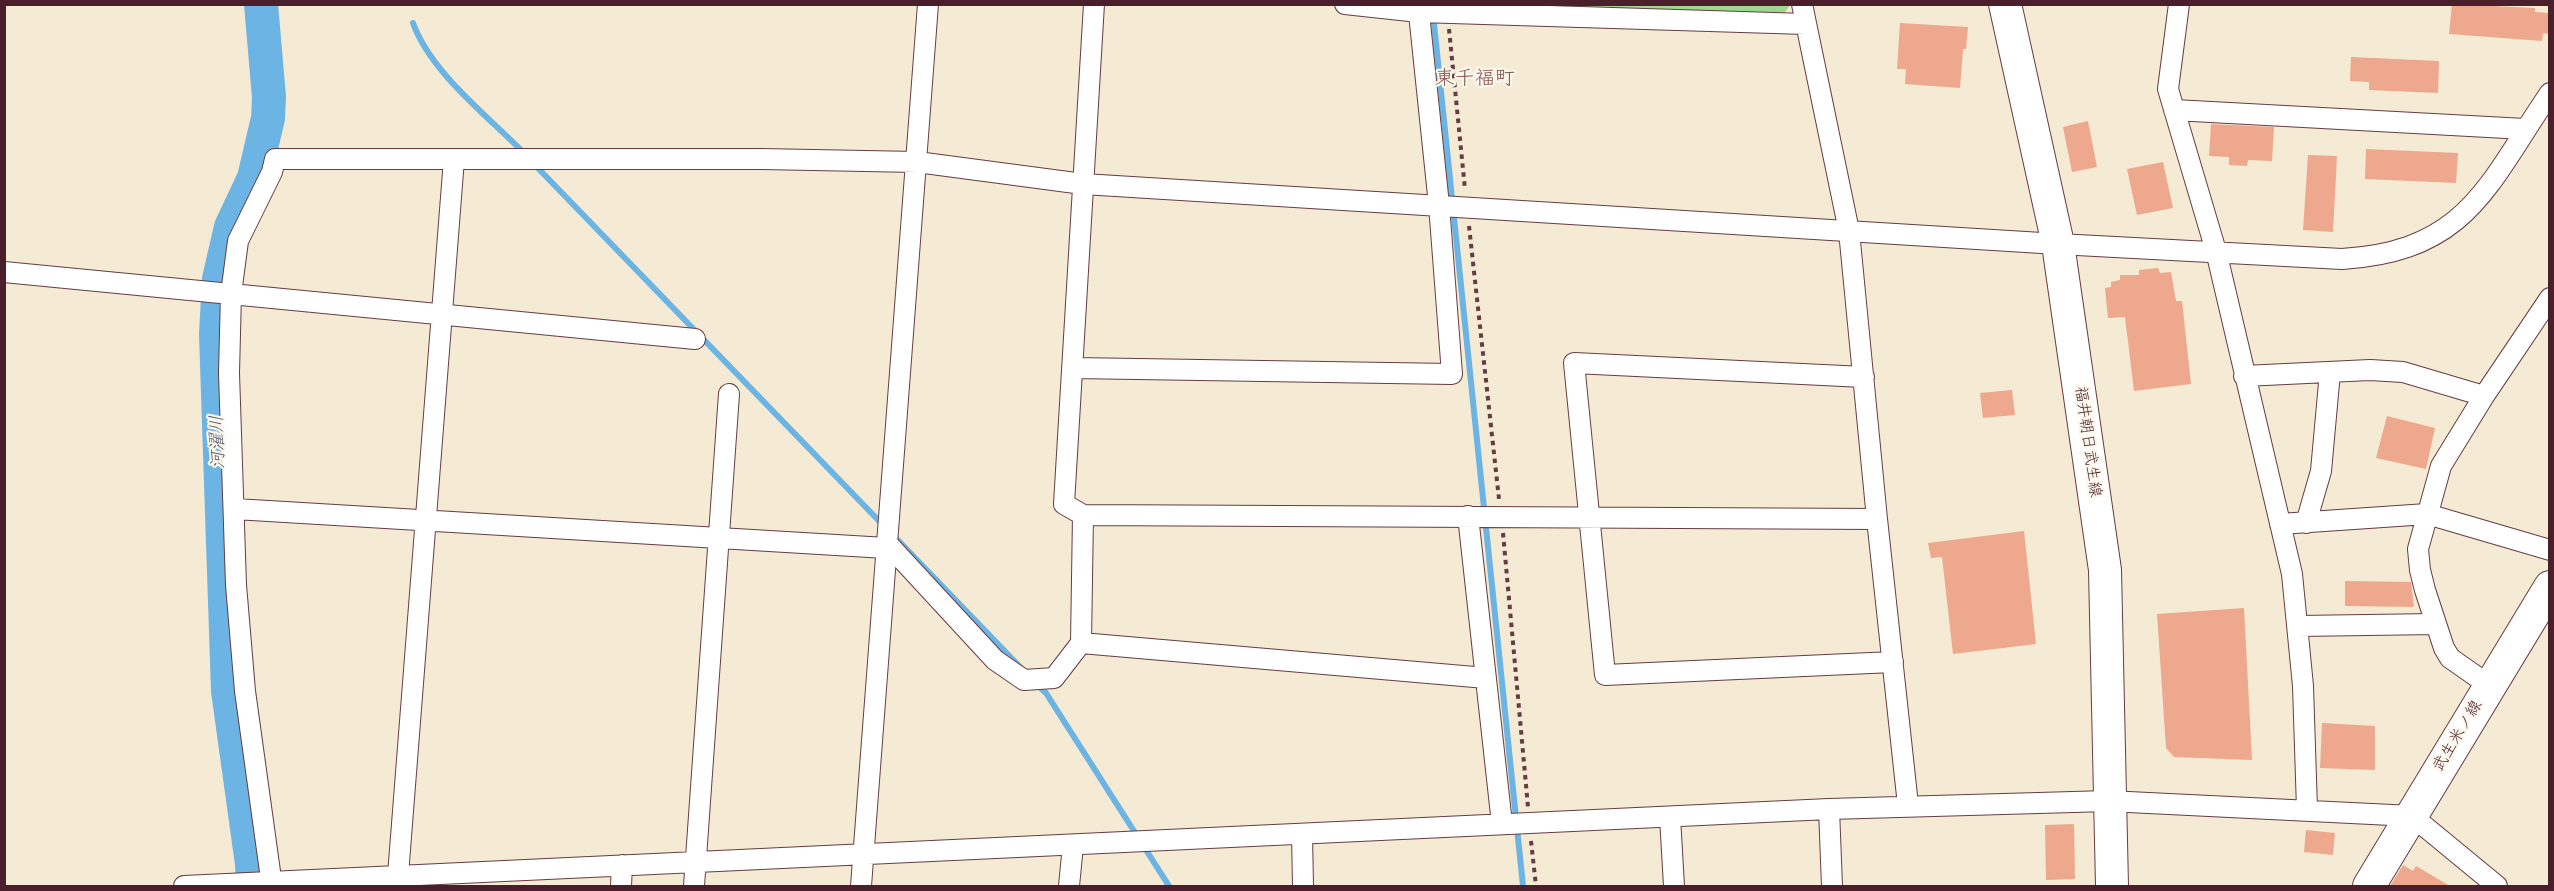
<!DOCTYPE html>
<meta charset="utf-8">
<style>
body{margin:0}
#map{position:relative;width:2554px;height:891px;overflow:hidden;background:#f5ead3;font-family:"Gochi Hand",sans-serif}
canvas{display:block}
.frame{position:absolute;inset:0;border:6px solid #4a1f2b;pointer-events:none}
</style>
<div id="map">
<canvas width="2554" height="891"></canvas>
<div class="frame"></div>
</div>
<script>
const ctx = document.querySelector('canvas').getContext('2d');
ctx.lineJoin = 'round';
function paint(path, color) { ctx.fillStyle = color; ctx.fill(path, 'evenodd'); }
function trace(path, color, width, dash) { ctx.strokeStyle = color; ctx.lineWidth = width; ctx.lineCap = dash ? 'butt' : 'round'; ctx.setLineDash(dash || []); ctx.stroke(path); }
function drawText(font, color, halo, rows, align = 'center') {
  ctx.font = font + ' "Gochi Hand","Klee One",sans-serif'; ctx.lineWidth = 4.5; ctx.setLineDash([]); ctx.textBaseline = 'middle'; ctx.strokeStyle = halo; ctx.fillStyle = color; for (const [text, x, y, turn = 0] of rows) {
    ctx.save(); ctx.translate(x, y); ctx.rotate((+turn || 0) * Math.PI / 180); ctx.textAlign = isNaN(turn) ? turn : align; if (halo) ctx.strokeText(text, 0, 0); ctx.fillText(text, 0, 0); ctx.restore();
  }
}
const green = new Path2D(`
 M 1791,4 L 1783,15 L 1454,5 Z`);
const stream = new Path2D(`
 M 1433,14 L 1523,886
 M 413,23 C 431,73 489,117 525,154
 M 534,164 L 883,525
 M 893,535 L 1021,668
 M 1036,684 L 1046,693 L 1169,886`);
const river = new Path2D(`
 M 253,886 L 252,864 L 228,691 L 216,334 L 219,279 L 231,227 L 254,178 L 268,118 L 269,97 L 261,4`);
const building = new Path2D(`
 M 2452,4 L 2535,8 L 2535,12 L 2550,13 L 2550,34 L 2543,33 L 2542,41 L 2449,34 Z
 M 1900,23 L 1968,27 L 1966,49 L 1963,49 L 1960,88 L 1905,84 L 1906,69 L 1897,69 Z
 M 2351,57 L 2439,61 L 2438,93 L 2369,90 L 2369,82 L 2350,81 Z
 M 2088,121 L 2097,167 L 2072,172 L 2063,127 Z
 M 2211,124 L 2274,127 L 2272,161 L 2248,160 L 2247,166 L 2229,165 L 2229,157 L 2209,156 Z
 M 2366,149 L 2458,153 L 2456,183 L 2365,179 Z
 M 2308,155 L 2337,156 L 2333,232 L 2303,230 Z
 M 2163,162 L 2173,208 L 2137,215 L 2127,169 Z
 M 2158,268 L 2160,273 L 2171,272 L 2176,301 L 2182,301 L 2191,384 L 2134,391 L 2125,317 L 2108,318 L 2105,288 L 2111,287 L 2111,282 L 2120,280 L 2120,275 L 2139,275 L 2139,270 Z
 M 2012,390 L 2015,415 L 1983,418 L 1980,393 Z
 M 2387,416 L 2435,428 L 2426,469 L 2376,458 Z
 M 2024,531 L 2036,644 L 1953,654 L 1942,557 L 1931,558 L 1928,543 Z
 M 2345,581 L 2411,582 L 2414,607 L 2345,606 Z
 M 2244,608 L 2252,760 L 2174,757 L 2166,748 L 2157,614 Z
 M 2322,723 L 2375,726 L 2375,770 L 2320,768 Z
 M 2074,824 L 2075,879 L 2046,880 L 2045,825 Z
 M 2306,830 L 2335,833 L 2333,855 L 2304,852 Z
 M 2403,865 L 2413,871 L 2416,866 L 2450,886 L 2390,886 Z`);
const path = new Path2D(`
 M 1449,29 L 1465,189
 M 1469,226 L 1499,499
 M 1503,533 L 1528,807
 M 1531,841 L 1536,886`);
const street = new Path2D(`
 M 1094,4 L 1064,504 L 1083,515 L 1877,519
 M 1345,4 L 1419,12 L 1806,24
 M 1802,4 L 1849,231 L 1877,519 L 1908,805
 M 2179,4 L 2168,89 L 2216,251 L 2292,574 L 2303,686 L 2307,809
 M 2174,110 L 2525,129
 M 4,272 L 695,339
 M 1074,368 L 1452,374 L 1439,205 L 1418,4
 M 2244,376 L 2370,370 L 2403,372 L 2484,396
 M 1864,377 L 1574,363 L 1605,675 L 1893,662
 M 235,509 L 886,548
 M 1468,516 L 1502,824
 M 2306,523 L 2321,471 L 2330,372
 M 2280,524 L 2427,514 L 2550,550
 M 886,542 L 995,660 L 1024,680 L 1054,678 L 1081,643 L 1083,515
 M 2298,626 L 2436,624
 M 1081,643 L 1486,678
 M 2490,686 L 2450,658 L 2444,648 L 2425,590 L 2420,570 L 2418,549 L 2441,466 L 2484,396 L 2550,298
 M 1829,809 L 1832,886
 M 1670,817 L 1674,886
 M 1302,834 L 1303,886
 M 398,875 L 454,159
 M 184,886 L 1829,809 L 2108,801 L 2412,816 L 2497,886
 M 272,886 L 245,691 L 236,585 L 229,373 L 231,294 L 238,241 L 272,172 L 275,159 L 761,159 L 917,162 L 1083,184 L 2058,244 L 2342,259 C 2468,251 2487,185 2550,93
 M 621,886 L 622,865
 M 694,886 L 729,394
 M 861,886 L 928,4
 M 1069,886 L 1073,845`);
const primary = new Path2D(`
 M 2005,4 L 2058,244 L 2105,570 L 2112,886
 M 2369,886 L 2550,587`);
const streetNames = [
 ["福井朝日武生線",2086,442,82],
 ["武生米ノ線",2459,737,-59]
];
const waterNames = [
 ["河濯川",220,442,-92]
];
const quarterNames = [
 ["東千福町",1475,81]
];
paint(green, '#9dd98d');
trace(stream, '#6bb4e3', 6);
trace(river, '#6bb4e3', 34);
paint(building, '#eda88d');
trace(street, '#643d44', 22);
trace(primary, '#643d44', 34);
trace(path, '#643d44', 4, [4.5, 4.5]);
trace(street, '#fff', 20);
trace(primary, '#fff', 32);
drawText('16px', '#4a1f2b', '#fbf7ec', streetNames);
drawText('italic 18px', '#56536b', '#fbf7ec', waterNames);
drawText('20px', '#834f4d', '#fbf7ec', quarterNames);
</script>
